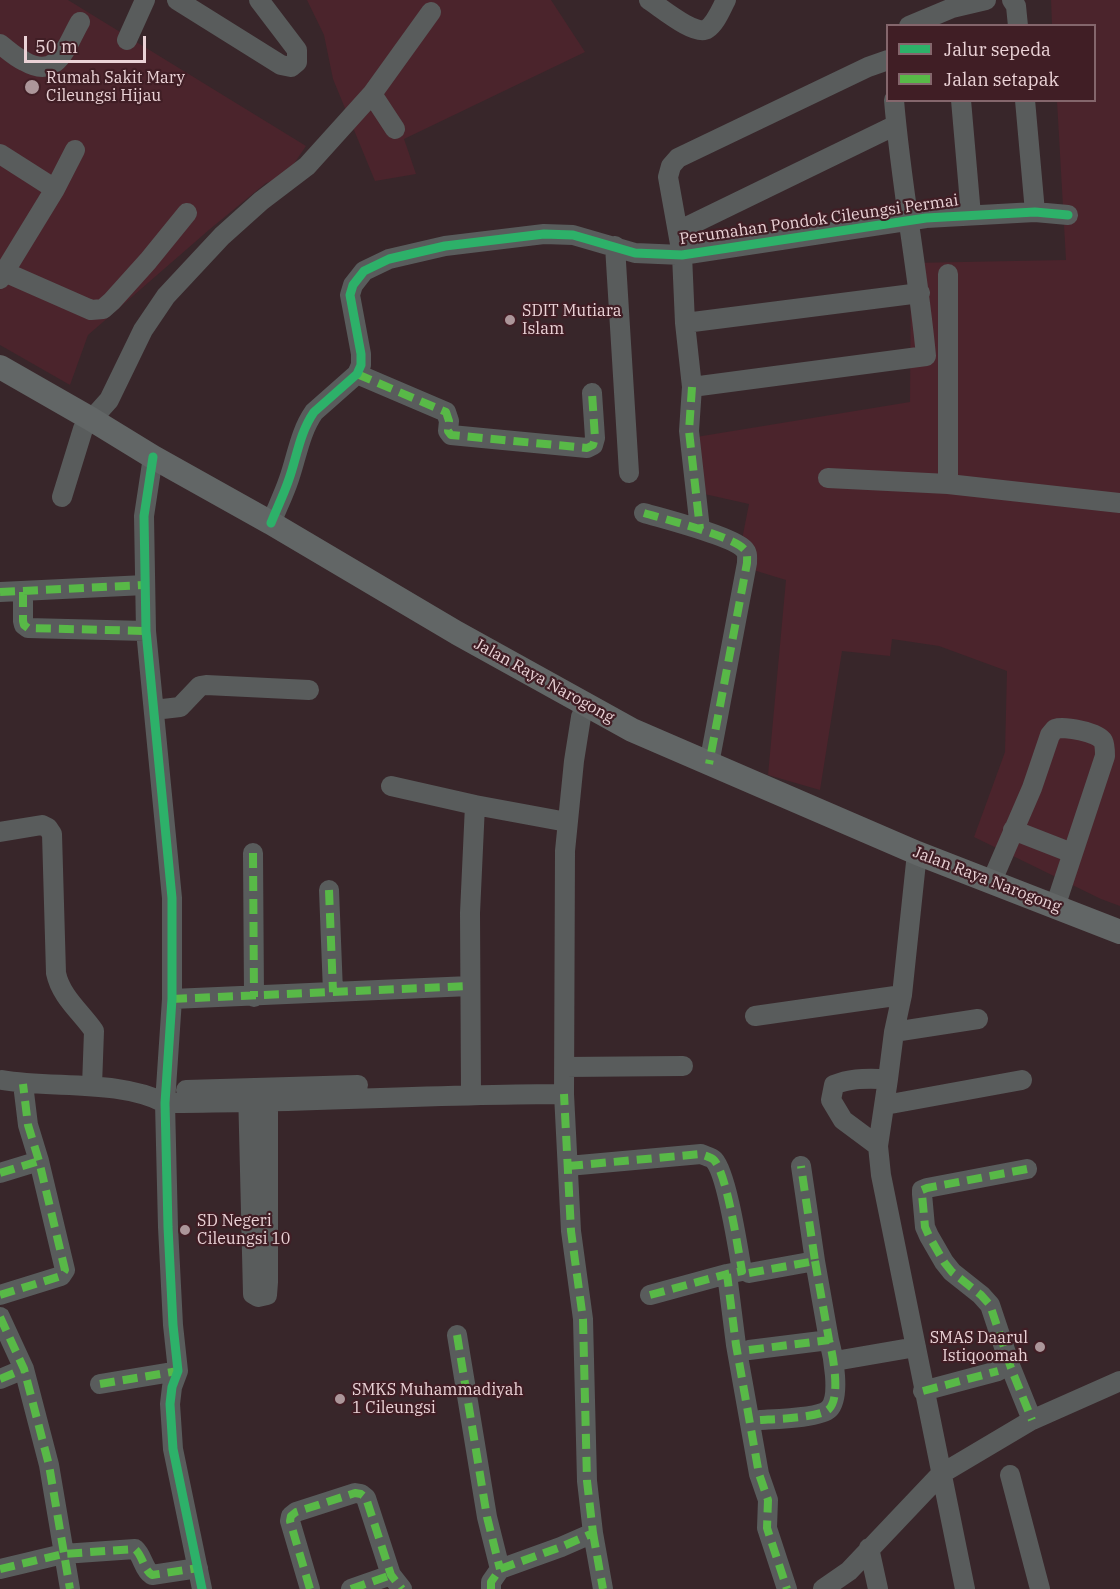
<!DOCTYPE html>
<style>
body{margin:0}
#map{position:relative;width:1120px;height:1589px;overflow:hidden;background:#38262a;font-family:"IBM Plex Serif",serif}
canvas{display:block}
.legend{position:absolute;left:886px;top:24px;width:210px;height:78px;box-sizing:border-box;background:#401e25;border:2px solid #84666c;margin:0;padding:8px 10px;list-style:none;font-size:18px;color:#ead2d6}
.legend li{display:flex;align-items:center;gap:12px;height:30px}
.legend b{width:30px;border:2px solid #84666c}
.scale{position:absolute;left:24px;top:36px;width:122px;height:27px;box-sizing:border-box;border:3px solid #ead2d6;border-top:0;padding-left:8px;font-size:18px;line-height:21px;white-space:nowrap;color:#ead2d6;-webkit-text-stroke:4px #401e25;paint-order:stroke}
</style>
<div id="map">
<canvas width="1120" height="1589"></canvas>
<ul class="legend">
<li><b style="height:8px;background:#2db169"></b>Jalur sepeda</li>
<li><b style="height:8px;background:#58b947"></b>Jalan setapak</li>
</ul>
<div class="scale">50 m</div>
</div>
<script>
const ctx = document.querySelector('canvas').getContext('2d');
ctx.lineJoin = 'round';
function paint(path, color) { ctx.fillStyle = color; ctx.fill(path, 'evenodd'); }
function trace(path, color, width, dash) { ctx.strokeStyle = color; ctx.lineWidth = width; ctx.lineCap = dash ? 'butt' : 'round'; ctx.setLineDash(dash || []); ctx.stroke(path); }
function drawText(font, color, halo, rows, align = 'center') {
  ctx.font = font + ' "IBM Plex Serif",serif'; ctx.lineWidth = 4.5; ctx.setLineDash([]); ctx.textBaseline = 'middle'; ctx.strokeStyle = halo; ctx.fillStyle = color; for (const [text, x, y, turn = 0] of rows) {
    ctx.save(); ctx.translate(x, y); ctx.rotate((+turn || 0) * Math.PI / 180); ctx.textAlign = isNaN(turn) ? turn : align; if (halo) ctx.strokeText(text, 0, 0); ctx.fillText(text, 0, 0); ctx.restore();
  }
}
const built = new Path2D(`
 M 0,0 L 68,0 L 306,146 L 285,177 L 266,183 L 210,229 L 88,335 L 70,385 L 0,345 Z
 M 307,0 L 551,0 L 585,52 L 404,139 L 416,174 L 375,181 L 333,79 L 324,35 Z
 M 1051,0 L 1120,0 L 1120,906 L 1101,899 L 974,837 L 1005,752 L 1007,671 L 939,646 L 892,639 L 890,656 L 842,651 L 820,790 L 768,775 L 786,580 L 737,565 L 749,504 L 691,491 L 690,438 L 910,402 L 911,263 L 1066,260 L 1057,101 L 1094,100 L 1094,26 L 1052,25 Z`);
const minor = new Path2D(`
 M 177,0 L 281,65 L 291,67 L 297,62 L 297,50 L 259,0
 M 649,0 C 660,7 696,37 707,29 C 716,23 721,9 726,0
 M 1012,0 L 1016,6 L 1018,26
 M 909,26 L 952,8 L 986,0
 M 127,40 L 145,0
 M 0,44 C 8,50 15,57 24,61 C 58,81 66,46 80,22
 M 372,94 L 431,12
 M 961,100 L 971,215
 M 1025,100 L 1035,212
 M 0,154 L 55,189
 M 678,231 L 896,125
 M 615,246 L 629,473
 M 0,270 L 91,310 L 103,309 L 112,301 L 148,261 L 187,213
 M 948,274 L 948,484
 M 0,279 L 55,189 L 75,150
 M 685,323 L 920,293
 M 357,374 L 446,412 L 449,421 L 448,431 L 451,435 L 587,448 L 593,445 L 595,438 L 592,393
 M 692,387 L 926,356 C 918,270 901,186 894,100
 M 153,457 L 144,516 L 146,631 L 172,898 L 172,999 L 165,1103 L 168,1227 L 173,1325 L 178,1371 L 172,1387 L 170,1404 L 173,1449 L 202,1589
 M 828,478 L 948,484 L 1120,503
 M 62,497 L 83,429 L 109,400 L 143,330 L 166,296 L 222,236 L 261,201 L 307,166 L 372,94 L 395,129
 M 644,513 C 664,519 732,536 744,549 C 748,553 747,557 747,563 L 709,764
 M 271,523 C 277,508 284,494 289,479 C 297,456 300,432 314,412 L 357,374 L 361,365 L 361,354 L 350,295 L 353,285 L 364,271 L 389,259 L 445,246 L 544,234 L 573,235 L 635,253 L 682,255 L 926,218 L 1035,212 L 1068,215
 M 700,529 L 689,431 L 692,387 L 685,323 L 682,255 L 668,177 L 671,166 L 678,158 L 868,67 L 888,60
 M 0,592 L 145,585
 M 23,592 L 23,621 L 24,625 L 28,628 L 146,631
 M 154,710 L 180,707 L 200,686 L 206,685 L 309,690
 M 391,786 L 475,805 L 470,913 L 471,1094
 M 475,805 L 567,822
 M 1013,830 L 1072,853
 M 0,832 L 42,825 L 48,828 L 52,834 L 56,973 C 61,997 81,1012 94,1031 L 92,1086
 M 253,853 L 254,997
 M 991,883 L 1032,788 L 1050,735 L 1055,729 C 1064,726 1098,732 1103,741 C 1105,745 1105,752 1105,756 L 1055,907
 M 329,890 L 333,992
 M 172,999 L 470,986
 M 755,1016 L 902,995
 M 894,1032 L 978,1019
 M 565,1067 L 683,1066
 M 888,1079 L 878,1146 L 881,1175 L 965,1589
 M 2,1080 C 52,1089 118,1079 165,1103 C 298,1103 431,1094 564,1094
 M 248,1089 L 253,1294 L 258,1297 L 267,1295 L 268,1282 L 268,1089
 M 186,1090 L 358,1085
 M 885,1105 L 1022,1080
 M 878,1146 L 843,1120 L 831,1100 L 834,1085 C 852,1077 869,1079 888,1079 L 894,1032 L 902,995 L 917,853
 M 568,1166 L 701,1154 C 705,1156 711,1157 714,1160 C 727,1174 738,1249 742,1271 L 727,1274 L 736,1345 L 759,1474 L 768,1500 L 767,1528 L 787,1589
 M 1027,1169 L 927,1188 L 922,1190 L 922,1194 L 925,1227 L 929,1236 L 944,1262 L 952,1272 L 981,1295 L 990,1305 L 1011,1368 L 1032,1420
 M 0,1173 L 39,1161
 M 815,1261 L 829,1340
 M 749,1273 L 815,1261 L 801,1166
 M 0,1295 L 61,1276 L 65,1270 L 39,1161 L 28,1125 L 23,1084
 M 650,1295 L 727,1274
 M 0,1317 L 24,1369 L 49,1465 L 70,1589
 M 457,1335 L 487,1517 L 500,1569
 M 749,1350 L 829,1340 C 833,1355 841,1397 829,1409 C 820,1418 774,1419 760,1420
 M 835,1361 L 916,1347
 M 0,1379 L 24,1369
 M 100,1384 L 178,1371
 M 923,1391 L 998,1371
 M 1010,1475 L 1040,1589
 M 593,1533 L 603,1589
 M 869,1548 L 878,1589
 M 0,1569 L 63,1554 L 135,1549 C 143,1556 143,1569 152,1575 L 198,1568
 M 310,1589 L 290,1521 L 291,1516 L 296,1512 L 355,1493 L 361,1494 L 366,1498 L 391,1575 L 402,1589
 M 351,1589 L 391,1575
 M 491,1589 L 491,1582 L 500,1569 L 561,1547 L 593,1533 L 587,1481 L 583,1319 L 571,1231 L 564,1094 L 565,851 L 574,761 L 581,717 L 587,704
 M 823,1589 L 849,1571 L 941,1474 L 1032,1420 L 1120,1381`);
const major = new Path2D(`
 M 0,367 L 91,419 L 153,457 L 271,523 L 457,633 L 632,730 L 917,853 L 1120,932`);
const quiet = new Path2D(`
 M 357,374 L 446,412 L 449,421 L 448,431 L 451,435 L 587,448 L 593,445 L 595,438 L 592,393
 M 692,387 L 689,431 L 700,529
 M 644,513 C 664,519 732,536 744,549 C 748,553 747,557 747,563 L 709,764
 M 0,592 L 145,585
 M 23,592 L 23,621 L 24,625 L 28,628 L 146,631
 M 253,853 L 254,997
 M 329,890 L 333,992
 M 172,999 L 470,986
 M 568,1166 L 701,1154 C 705,1156 711,1157 714,1160 C 727,1174 738,1249 742,1271 L 727,1274 L 736,1345 L 759,1474 L 768,1500 L 767,1528 L 787,1589
 M 1027,1169 L 927,1188 L 922,1190 L 922,1194 L 925,1227 L 929,1236 L 944,1262 L 952,1272 L 981,1295 L 990,1305 L 1011,1368 L 1032,1420
 M 0,1173 L 39,1161
 M 815,1261 L 829,1340
 M 749,1273 L 815,1261 L 801,1166
 M 0,1295 L 61,1276 L 65,1270 L 39,1161 L 28,1125 L 23,1084
 M 650,1295 L 727,1274
 M 0,1317 L 24,1369 L 49,1465 L 70,1589
 M 457,1335 L 487,1517 L 500,1569
 M 749,1350 L 829,1340 C 833,1355 841,1397 829,1409 C 820,1418 774,1419 760,1420
 M 0,1379 L 24,1369
 M 100,1384 L 178,1371
 M 923,1391 L 998,1371
 M 593,1533 L 603,1589
 M 0,1569 L 63,1554 L 135,1549 C 143,1556 143,1569 152,1575 L 198,1568
 M 310,1589 L 290,1521 L 291,1516 L 296,1512 L 355,1493 L 361,1494 L 366,1498 L 391,1575 L 402,1589
 M 351,1589 L 391,1575
 M 491,1589 L 491,1582 L 500,1569 L 561,1547 L 593,1533 L 587,1481 L 583,1319 L 571,1231 L 564,1094`);
const cycleway = new Path2D(`
 M 153,457 L 144,516 L 146,631 L 172,898 L 172,999 L 165,1103 L 168,1227 L 173,1325 L 178,1371 L 172,1387 L 170,1404 L 173,1449 L 202,1589
 M 271,523 C 277,508 284,494 289,479 C 297,456 300,432 314,412 L 357,374 L 361,365 L 361,354 L 350,295 L 353,285 L 364,271 L 389,259 L 445,246 L 544,234 L 573,235 L 635,253 L 682,255 L 926,218 L 1035,212 L 1068,215`);
const markers = [
 [32,87,8,"#ac969a"],
 [510,320,6,"#ac969a"],
 [185,1230,6,"#ac969a"],
 [1040,1347,6,"#ac969a"],
 [340,1399,6,"#ac969a"]
];
const poiNames = [
 ["Rumah Sakit Mary",46,78],
 ["Cileungsi Hijau",46,96],
 ["SDIT Mutiara",522,311],
 ["Islam",522,329],
 ["SD Negeri",197,1221],
 ["Cileungsi 10",197,1239],
 ["SMAS Daarul",1028,1338,"right"],
 ["Istiqoomah",1028,1356,"right"],
 ["SMKS Muhammadiyah",352,1390],
 ["1 Cileungsi",352,1408]
];
const streetNames = [
 ["Perumahan Pondok Cileungsi Permai",819,220,-8],
 ["Jalan Raya Narogong",544,681,29],
 ["Jalan Raya Narogong",987,880,21]
];
paint(built, '#4b242c');
trace(minor, '#595c5c', 20);
trace(major, '#626666', 24);
trace(quiet, '#58b947', 8, [15, 8]);
trace(cycleway, '#2db169', 9);
for (const [x, y, r, color] of markers) { const dot = new Path2D(); dot.arc(x, y, r, 0, 2 * Math.PI); ctx.fillStyle = color; ctx.fill(dot); trace(dot, '#401e25', 2); }
drawText('16px', '#ead2d6', '#401e25', poiNames, 'left');
drawText('16px', '#ead2d6', '#401e25', streetNames);
</script>
